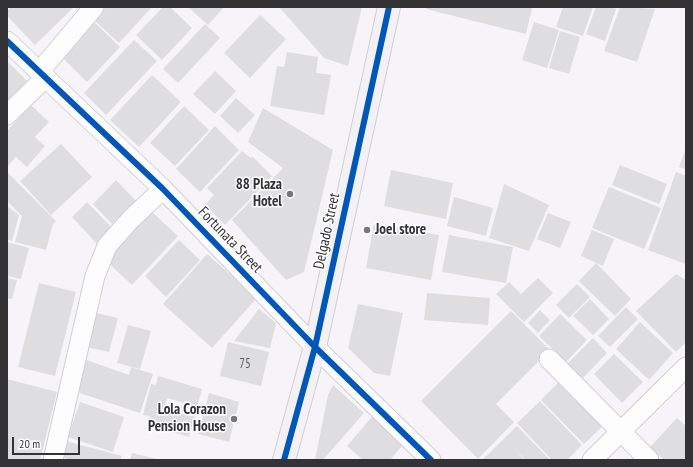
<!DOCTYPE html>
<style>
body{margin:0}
#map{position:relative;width:693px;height:467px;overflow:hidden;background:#f6f4f8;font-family:"PT Sans Narrow",sans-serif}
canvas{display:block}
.frame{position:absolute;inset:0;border:8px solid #333234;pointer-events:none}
.scale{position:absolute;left:12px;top:437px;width:68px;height:18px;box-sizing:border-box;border:2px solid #333234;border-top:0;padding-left:5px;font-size:12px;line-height:14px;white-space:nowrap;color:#333234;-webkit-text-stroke:3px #fff;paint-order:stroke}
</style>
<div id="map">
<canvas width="693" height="467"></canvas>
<div class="frame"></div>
<div class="scale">20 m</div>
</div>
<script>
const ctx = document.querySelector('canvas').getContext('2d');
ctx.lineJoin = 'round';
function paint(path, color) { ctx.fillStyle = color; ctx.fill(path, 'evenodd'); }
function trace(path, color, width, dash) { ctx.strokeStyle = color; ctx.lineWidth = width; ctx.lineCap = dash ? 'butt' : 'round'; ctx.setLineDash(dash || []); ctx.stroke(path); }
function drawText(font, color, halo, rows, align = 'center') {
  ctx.font = font + ' "PT Sans Narrow",sans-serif'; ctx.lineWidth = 3; ctx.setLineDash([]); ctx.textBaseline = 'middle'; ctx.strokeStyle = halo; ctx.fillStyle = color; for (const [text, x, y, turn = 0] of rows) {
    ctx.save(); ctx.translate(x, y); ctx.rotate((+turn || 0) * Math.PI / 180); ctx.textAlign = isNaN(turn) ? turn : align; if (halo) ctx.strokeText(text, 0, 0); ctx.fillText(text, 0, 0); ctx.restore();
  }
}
const building = new Path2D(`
 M 11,7 L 74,7 L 35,45 L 7,16 L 7,11 Z
 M 106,7 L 152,7 L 119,43 L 94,20 Z
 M 163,7 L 170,7 L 192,28 L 162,60 L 136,35 Z
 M 188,7 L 224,7 L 208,25 Z
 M 279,7 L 362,7 L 348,66 L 324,58 Z
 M 426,7 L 528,7 L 532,8 L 526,34 L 426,9 Z
 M 563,7 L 593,7 L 583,36 L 556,27 Z
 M 596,7 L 610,7 L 616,9 L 605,41 L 586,34 Z
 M 620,7 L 655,9 L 637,62 L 604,51 Z
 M 260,15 L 286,39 L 250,78 L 224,53 Z
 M 92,20 L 120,47 L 87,82 L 60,55 Z
 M 534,22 L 559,30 L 547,68 L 522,60 Z
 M 205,24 L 220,38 L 178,83 L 163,69 Z
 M 560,31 L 580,37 L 569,74 L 549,68 Z
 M 134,40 L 157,61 L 106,115 L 84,93 Z
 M 287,52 L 318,57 L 316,73 L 331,75 L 324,115 L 270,106 L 277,66 L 284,67 Z
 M 7,61 L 31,85 L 7,109 Z
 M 215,71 L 236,91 L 215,114 L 193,94 Z
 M 152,75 L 181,102 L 139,147 L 110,120 Z
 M 236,98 L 255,115 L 238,133 L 220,116 Z
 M 31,105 L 49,122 L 35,137 L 45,146 L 27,167 L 16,157 L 7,167 L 7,131 Z
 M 184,106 L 209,130 L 175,166 L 150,143 Z
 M 263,108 L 333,150 L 304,272 L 286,280 L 232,220 L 283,168 L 248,142 Z
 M 215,126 L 239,150 L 200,192 L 176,169 Z
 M 61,144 L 92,177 L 51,215 L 20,181 Z
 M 686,148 L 686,169 L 679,167 Z
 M 242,151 L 251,158 L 252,156 L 272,176 L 225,225 L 205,205 L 214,195 L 207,188 Z
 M 620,165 L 667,184 L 659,204 L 612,185 Z
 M 391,170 L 453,183 L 446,219 L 384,206 Z
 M 7,172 L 56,221 L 53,224 L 46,250 L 15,242 L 22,216 L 7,201 Z
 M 676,172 L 686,176 L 686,264 L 648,250 Z
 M 116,180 L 136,201 L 112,224 L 93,204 Z
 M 504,184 L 549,205 L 529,251 L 489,238 Z
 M 609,187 L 661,208 L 644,249 L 592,228 Z
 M 454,197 L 493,208 L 486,236 L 447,226 Z
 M 87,202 L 112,228 L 97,244 L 72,217 Z
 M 7,206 L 19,215 L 12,241 L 7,239 Z
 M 151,211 L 178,236 L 132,285 L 105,260 Z
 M 548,213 L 571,222 L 560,248 L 537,239 Z
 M 374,224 L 439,235 L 431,280 L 366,268 Z
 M 592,230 L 614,239 L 603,266 L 581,256 Z
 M 449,235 L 513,247 L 506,283 L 442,272 Z
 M 179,240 L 200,260 L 166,297 L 145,276 Z
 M 7,242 L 29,248 L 21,279 L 7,276 Z
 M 207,254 L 257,298 L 212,348 L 163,304 Z
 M 596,263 L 631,299 L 615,316 L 579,281 Z
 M 676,274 L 686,280 L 686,342 L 676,352 L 636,311 Z
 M 7,278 L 17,280 L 12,299 L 7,298 Z
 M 538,278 L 553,293 L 524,322 L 496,294 L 509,282 L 521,294 Z
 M 39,283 L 76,292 L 55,376 L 18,367 Z
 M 577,284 L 590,297 L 569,318 L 556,305 Z
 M 427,293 L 490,298 L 488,325 L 424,320 Z
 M 590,299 L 609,319 L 593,335 L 573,316 Z
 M 358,304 L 403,313 L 390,376 L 374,373 L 348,348 Z
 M 626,307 L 638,319 L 610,347 L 598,336 Z
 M 259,309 L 276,323 L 270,348 L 234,341 Z
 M 540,310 L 550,320 L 538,333 L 528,323 Z
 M 511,311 L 550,350 L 496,404 L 514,422 L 478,459 L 421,401 Z
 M 96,313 L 118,318 L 109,352 L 87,347 Z
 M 560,314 L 587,340 L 566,362 L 539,336 Z
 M 640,322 L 673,353 L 649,380 L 616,349 Z
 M 128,325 L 151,331 L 140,369 L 117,363 Z
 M 593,338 L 607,353 L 579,382 L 564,367 Z
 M 228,342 L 269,352 L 261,386 L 220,376 Z
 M 614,354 L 643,382 L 622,403 L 594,374 Z
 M 81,358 L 129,375 L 131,367 L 153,374 L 140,413 L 71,390 Z
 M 158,376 L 202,389 L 197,407 L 167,398 L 164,409 L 195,417 L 189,437 L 147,425 L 150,416 L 143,415 L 151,384 L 156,385 Z
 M 563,378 L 606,423 L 584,444 L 541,400 Z
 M 7,379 L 57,392 L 40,460 L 7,460 Z
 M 333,385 L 364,413 L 323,460 L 315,460 L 328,395 Z
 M 209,393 L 239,402 L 229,442 L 198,434 Z
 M 540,401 L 582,445 L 567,460 L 552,460 L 517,423 Z
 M 80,402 L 124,417 L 113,452 L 68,437 Z
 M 376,412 L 407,440 L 390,460 L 363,460 L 347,446 Z
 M 677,418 L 686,426 L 686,460 L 664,460 L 650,447 Z
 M 517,426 L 550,460 L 525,460 L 515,449 L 524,460 L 482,460 Z
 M 62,440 L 122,456 L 120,460 L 72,460 L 57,456 Z
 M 132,453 L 157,459 L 157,460 L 130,460 Z`);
const street = new Path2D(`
 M 7,41 L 163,189 L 315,347 L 431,460
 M 40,71 L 94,7
 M 7,115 L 46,77
 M 549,359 L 649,460
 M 53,460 L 95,276 L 107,246 L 131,219 L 163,189
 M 592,460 L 686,367`);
const secondary = new Path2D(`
 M 284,460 L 315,347 L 389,7`);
const cycleway = new Path2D(`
 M 7,41 L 163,189 L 315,347 L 431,460
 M 284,460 L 315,347 L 389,7`);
const markers = [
 [290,194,4,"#777679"],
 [367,230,4,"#777679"],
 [234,419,4,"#777679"]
];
const numberNames = [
 ["75",245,364]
];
const poiNames = [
 ["88 Plaza",282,185],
 ["Hotel",282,202],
 ["Joel store",375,230,"left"],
 ["Lola Corazon",226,410],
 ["Pension House",226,427]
];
const streetNames = [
 ["Delgado Street",327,231,-78],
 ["Fortunata Street",230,240,46]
];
paint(building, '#dedee0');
trace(street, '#d0cfd2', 21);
trace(secondary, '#d0cfd2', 24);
trace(street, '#fefdfe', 19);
trace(secondary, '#f3f1f5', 22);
trace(cycleway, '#0057b8', 6);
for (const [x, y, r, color] of markers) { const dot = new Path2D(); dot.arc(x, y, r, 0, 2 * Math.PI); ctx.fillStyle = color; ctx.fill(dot); trace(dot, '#fff', 1.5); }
drawText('13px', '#5f5e60', null, numberNames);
drawText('bold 15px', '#333234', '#fff', poiNames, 'right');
drawText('15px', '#333234', '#fff', streetNames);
</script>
